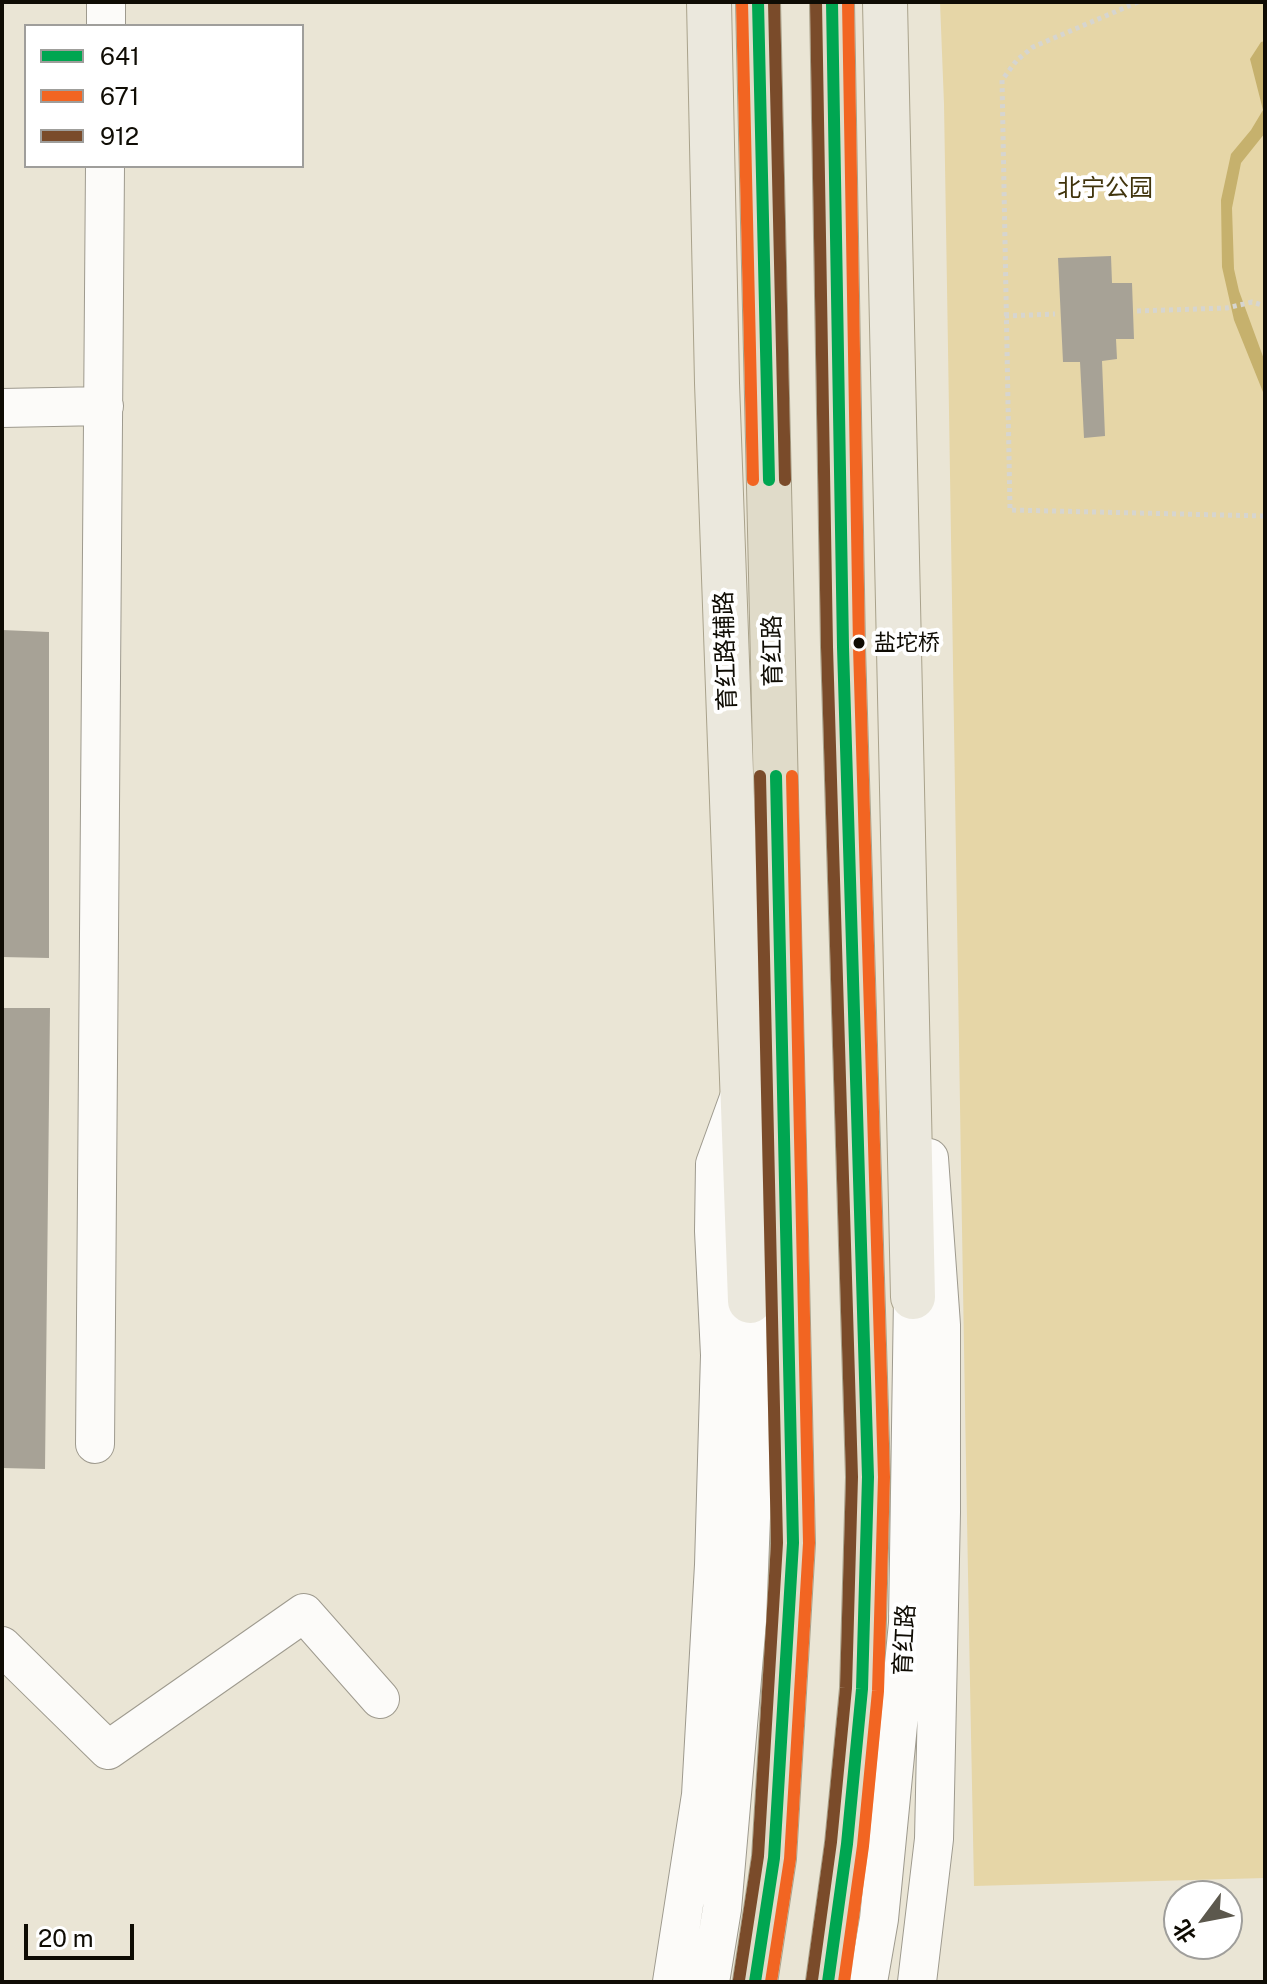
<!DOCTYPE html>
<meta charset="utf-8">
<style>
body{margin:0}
#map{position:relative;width:1267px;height:1984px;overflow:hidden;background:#eae5d5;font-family:"Public Sans","Noto Sans SC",sans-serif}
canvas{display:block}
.frame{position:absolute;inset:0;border:4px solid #0f0c04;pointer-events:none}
.legend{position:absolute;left:24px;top:24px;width:280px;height:144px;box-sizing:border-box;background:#fff;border:2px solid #9f9e9b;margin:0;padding:10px 14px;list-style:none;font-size:24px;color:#0f0c04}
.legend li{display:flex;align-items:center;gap:16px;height:40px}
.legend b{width:40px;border:2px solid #9f9e9b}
.north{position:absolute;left:1163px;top:1880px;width:80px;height:80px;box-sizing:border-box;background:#fff;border:2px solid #9f9e9b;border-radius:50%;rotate:238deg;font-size:22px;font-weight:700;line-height:32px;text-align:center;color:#0f0c04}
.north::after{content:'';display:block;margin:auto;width:28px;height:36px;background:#5c584d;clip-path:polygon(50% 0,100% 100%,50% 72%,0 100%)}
.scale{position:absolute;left:24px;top:1924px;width:110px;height:36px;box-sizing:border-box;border:4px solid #0f0c04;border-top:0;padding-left:10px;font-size:24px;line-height:28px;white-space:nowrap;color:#0f0c04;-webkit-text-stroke:6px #fff;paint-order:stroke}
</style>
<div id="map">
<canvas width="1267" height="1984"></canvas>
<div class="frame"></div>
<ul class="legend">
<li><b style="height:10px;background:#00a651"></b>641</li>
<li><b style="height:10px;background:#f26522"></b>671</li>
<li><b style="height:10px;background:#7a4b2a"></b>912</li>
</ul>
<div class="north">北</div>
<div class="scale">20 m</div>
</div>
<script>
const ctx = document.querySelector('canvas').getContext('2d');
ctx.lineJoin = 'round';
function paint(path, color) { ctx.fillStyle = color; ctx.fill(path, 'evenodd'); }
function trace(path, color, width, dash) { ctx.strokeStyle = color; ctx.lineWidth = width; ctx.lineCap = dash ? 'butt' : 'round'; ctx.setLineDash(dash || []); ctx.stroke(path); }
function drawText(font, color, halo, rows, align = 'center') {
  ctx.font = font + ' "Public Sans","Noto Sans SC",sans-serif'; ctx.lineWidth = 8; ctx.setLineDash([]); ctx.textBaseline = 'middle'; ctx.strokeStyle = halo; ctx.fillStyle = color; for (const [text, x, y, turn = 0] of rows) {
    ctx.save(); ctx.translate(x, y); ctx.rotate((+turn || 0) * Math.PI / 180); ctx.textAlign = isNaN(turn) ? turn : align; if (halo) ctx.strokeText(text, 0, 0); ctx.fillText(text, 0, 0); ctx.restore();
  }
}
const green = new Path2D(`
 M 940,2 L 1265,2 L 1265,1878 L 974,1886 C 962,1292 954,698 944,104 Z`);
const water = new Path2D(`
 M 1265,41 L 1265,133 L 1241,163 L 1232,208 L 1234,269 L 1239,291 L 1265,362 L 1265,397 L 1234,320 L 1222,267 L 1221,200 L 1231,154 L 1251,130 L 1263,110 L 1250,59 L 1261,42 Z`);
const building = new Path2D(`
 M 1111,256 L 1112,283 L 1132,283 L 1134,339 L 1116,339 L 1117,359 L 1102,361 L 1105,436 L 1084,438 L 1080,362 L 1063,362 L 1058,258 Z
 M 2,630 L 49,632 L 49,958 L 2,957 Z
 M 2,1008 L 50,1008 L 45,1469 L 2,1468 Z`);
const path = new Path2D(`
 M 1138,2 L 1033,47 L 1017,60 L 1002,80 L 1010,510 L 1265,516
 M 1137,311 L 1227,308 L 1252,302 L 1265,306
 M 1005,316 L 1055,314`);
const minor = new Path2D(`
 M 106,26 L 106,2
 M 2,408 L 104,406
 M 95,1444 L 105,166
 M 2,1646 L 108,1750 L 304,1613 L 380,1699
 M 672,1982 L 701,1795 L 714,1565 L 720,1355 L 714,1231 L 715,1164 L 740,1095
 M 710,1982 L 722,1909 L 747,1621 L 753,1466 L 750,1301
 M 868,1982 L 879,1919 L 908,1623 L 913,1297
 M 917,1982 L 934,1839 L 941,1512 L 941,1325 L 929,1158`);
const major = new Path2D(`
 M 709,2 L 717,383 L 750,1301
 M 885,2 L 913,1297`);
const highway = new Path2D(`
 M 755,1982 L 774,1858 L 793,1543 L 758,2
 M 828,1982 L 847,1844 L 862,1689 L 868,1477 L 843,647 L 832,2`);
const bus1 = new Path2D(`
 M 758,2 L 769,480
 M 755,1982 L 774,1858 L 793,1543 L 776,776
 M 828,1982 L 847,1844 L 862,1689 L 868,1477 L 843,647 L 832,2`);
const bus2 = new Path2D(`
 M 742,2 L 753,480
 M 771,1982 L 790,1859 L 809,1543 L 792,776
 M 844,1982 L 863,1846 L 878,1691 L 884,1477 L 859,647 L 848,2`);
const bus3 = new Path2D(`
 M 774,2 L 785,480
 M 739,1980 L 758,1856 L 777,1543 L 760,776
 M 812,1980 L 831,1842 L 846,1688 L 852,1477 L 827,647 L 816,2`);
const markers = [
 [859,643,7,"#0f0c04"]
];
const busNames = [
 ["盐坨桥",874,643]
];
const parkNames = [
 ["北宁公园",1105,189]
];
const streetNames = [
 ["育红路辅路",726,651,-92],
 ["育红路",773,651,-91],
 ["育红路",905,1640,-87]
];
paint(green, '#e6d6a7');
paint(water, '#c6b16d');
paint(building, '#a7a296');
trace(minor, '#9e9a8e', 40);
trace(major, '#a9a28b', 46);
trace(highway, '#a9a28b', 46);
trace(path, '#d6d5d0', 5, [4, 4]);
trace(minor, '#fcfbf9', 38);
trace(major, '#ebe8dd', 44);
trace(highway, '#e0dbc9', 44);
trace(bus1, '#00a651', 12);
trace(bus2, '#f26522', 12);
trace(bus3, '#7a4b2a', 12);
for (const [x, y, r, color] of markers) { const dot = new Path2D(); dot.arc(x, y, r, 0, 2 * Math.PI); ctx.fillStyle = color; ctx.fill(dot); trace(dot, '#fff', 3); }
drawText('22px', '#0f0c04', '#fff', busNames, 'left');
drawText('24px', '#40340c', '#fff', parkNames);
drawText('24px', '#0f0c04', '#fff', streetNames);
</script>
